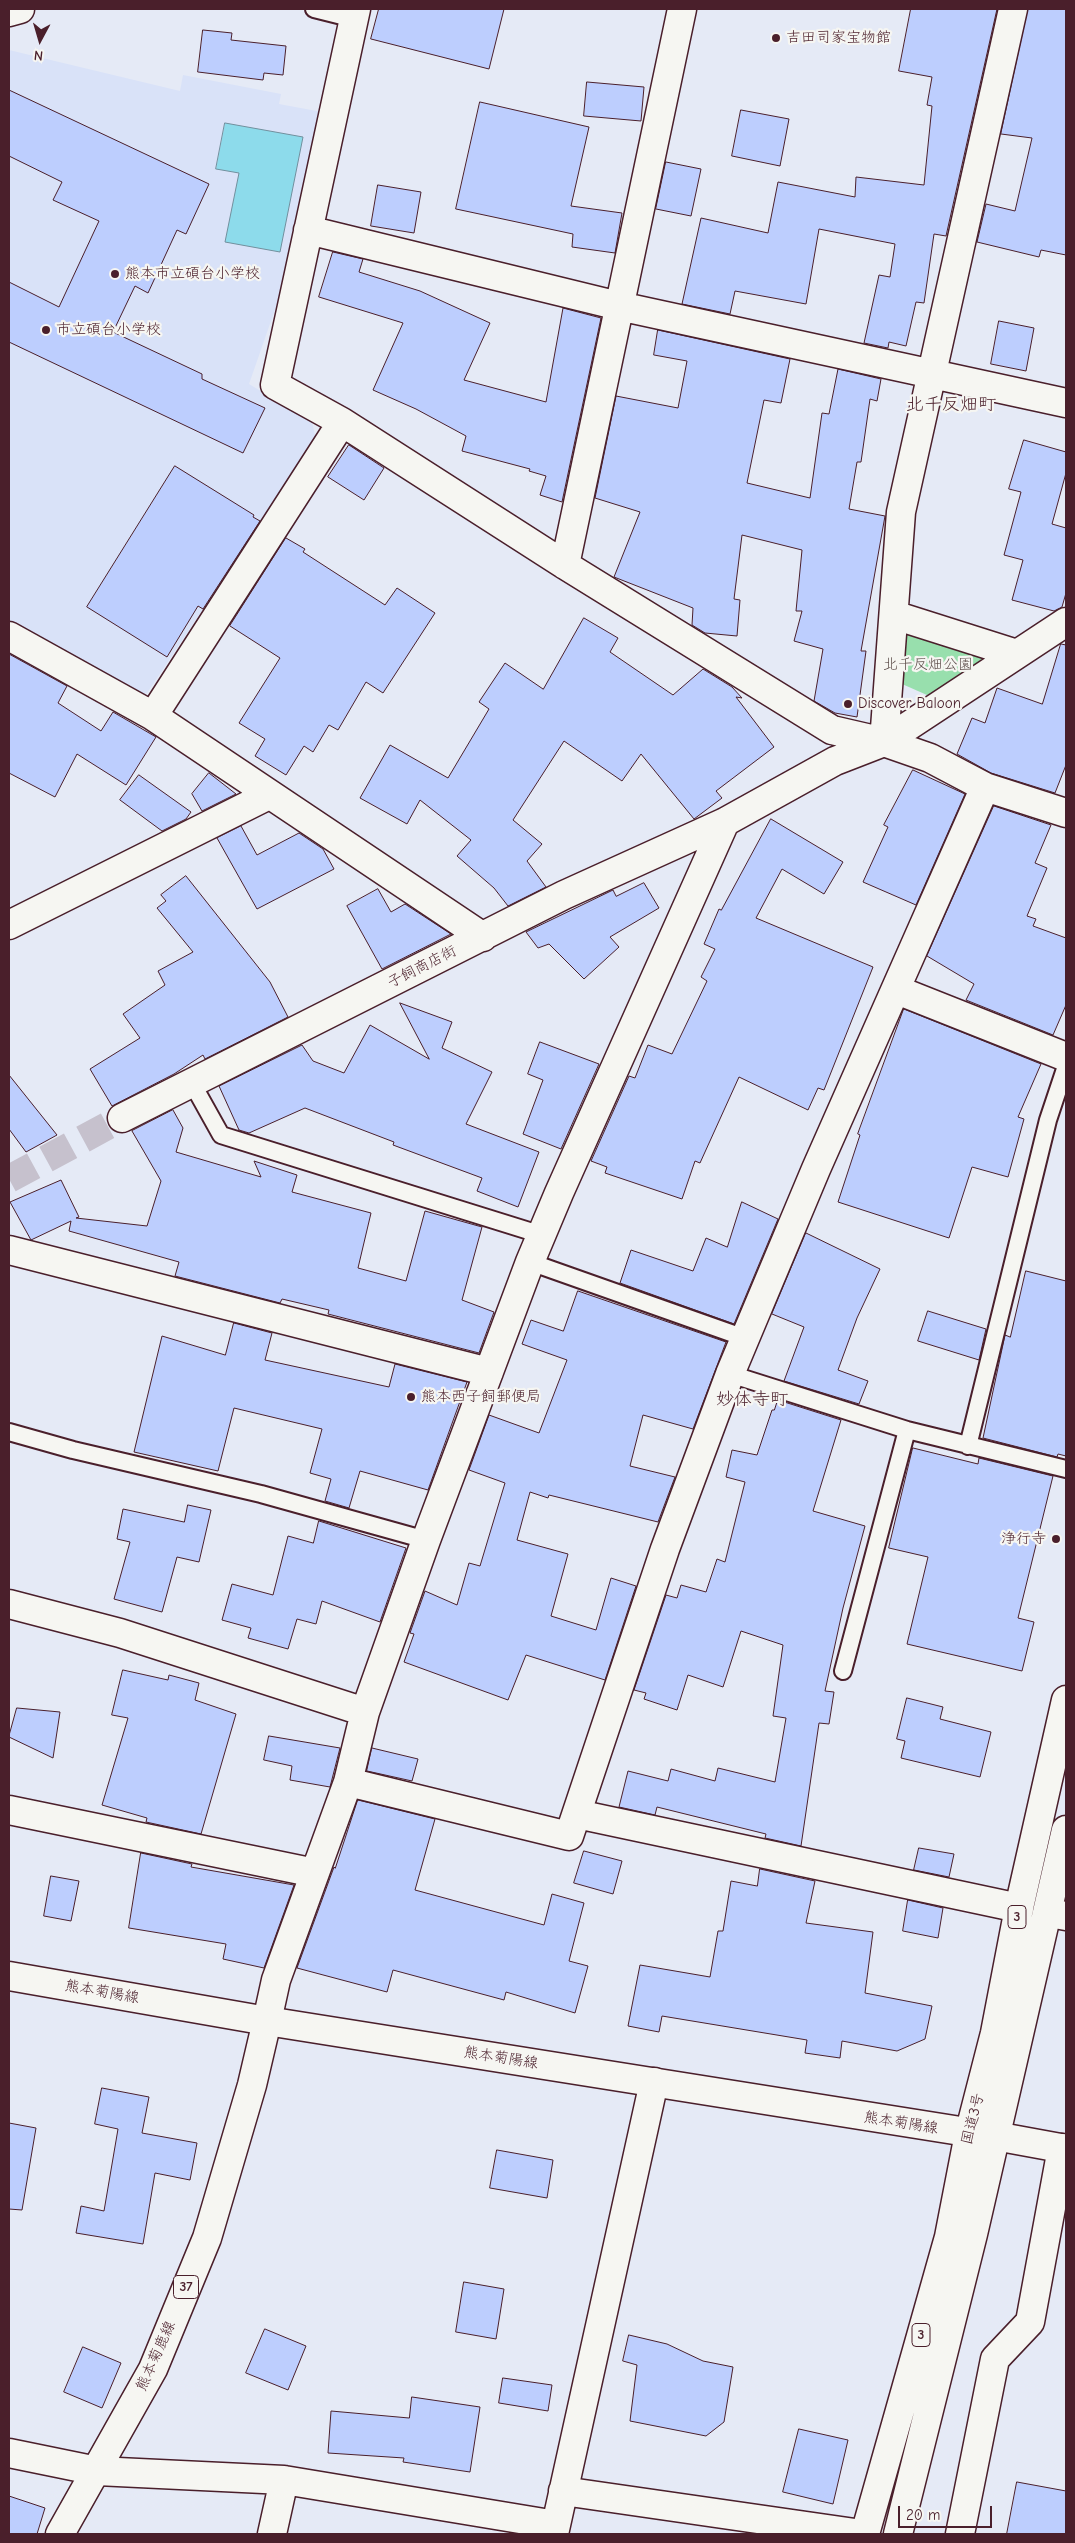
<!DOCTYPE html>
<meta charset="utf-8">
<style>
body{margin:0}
#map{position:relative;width:1075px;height:2543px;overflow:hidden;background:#e5eaf6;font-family:"Comic Neue",sans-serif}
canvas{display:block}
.frame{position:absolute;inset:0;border:10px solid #4a1f2b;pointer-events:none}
.north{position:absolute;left:15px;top:15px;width:50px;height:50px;-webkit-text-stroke:4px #f6f6f2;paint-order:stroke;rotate:186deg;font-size:14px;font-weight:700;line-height:20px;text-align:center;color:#4a1f2b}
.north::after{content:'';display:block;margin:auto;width:18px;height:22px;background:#4a1f2b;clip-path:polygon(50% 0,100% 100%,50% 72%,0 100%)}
.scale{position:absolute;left:898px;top:2506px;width:94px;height:22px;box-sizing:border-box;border:2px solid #4a1f2b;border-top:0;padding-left:6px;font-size:15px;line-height:18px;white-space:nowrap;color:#4a1f2b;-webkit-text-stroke:4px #f6f6f2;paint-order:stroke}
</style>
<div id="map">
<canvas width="1075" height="2543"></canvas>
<div class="frame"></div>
<div class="north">N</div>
<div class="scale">20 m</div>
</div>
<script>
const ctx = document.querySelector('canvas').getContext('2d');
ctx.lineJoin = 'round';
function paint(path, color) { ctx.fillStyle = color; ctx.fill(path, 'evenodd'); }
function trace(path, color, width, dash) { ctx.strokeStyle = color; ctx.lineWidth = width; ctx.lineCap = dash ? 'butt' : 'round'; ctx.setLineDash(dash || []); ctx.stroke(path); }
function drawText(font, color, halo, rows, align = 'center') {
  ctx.font = font + ' "Comic Neue","Klee One",sans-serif'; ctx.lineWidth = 4.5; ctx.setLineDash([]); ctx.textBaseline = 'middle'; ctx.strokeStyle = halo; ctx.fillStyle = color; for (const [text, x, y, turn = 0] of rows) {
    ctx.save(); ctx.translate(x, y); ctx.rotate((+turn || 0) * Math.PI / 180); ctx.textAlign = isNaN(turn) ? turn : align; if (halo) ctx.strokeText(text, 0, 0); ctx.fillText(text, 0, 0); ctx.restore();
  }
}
const built = new Path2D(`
 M 9,50 L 180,91 L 183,75 L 281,94 L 279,104 L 322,112 L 287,275 L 249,384 L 312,422 L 316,440 L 147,693 L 129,696 L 9,625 Z`);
const green = new Path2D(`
 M 898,625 L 992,655 L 936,699 L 893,680 Z`);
const water = new Path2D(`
 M 225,123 L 303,137 L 280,252 L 225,242 L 239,173 L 216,169 Z`);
const building = new Path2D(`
 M 379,9 L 504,9 L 489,69 L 371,39 Z
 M 911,9 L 997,9 L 946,236 L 934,234 L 924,303 L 916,302 L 906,346 L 889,342 L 888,348 L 864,343 L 879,275 L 890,277 L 895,244 L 819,229 L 806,304 L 735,291 L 730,314 L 682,304 L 701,218 L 768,233 L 778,182 L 855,197 L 856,177 L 924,185 L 932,106 L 927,105 L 932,77 L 899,71 Z
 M 1028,9 L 1066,9 L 1066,255 L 1041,250 L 1039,257 L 977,242 L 986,204 L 1015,211 L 1032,138 L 1001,134 Z
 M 203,30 L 232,33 L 231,40 L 286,46 L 283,75 L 264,73 L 263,80 L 198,72 Z
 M 587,82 L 644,87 L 641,121 L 584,116 Z
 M 9,90 L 209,184 L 186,234 L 177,230 L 148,293 L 135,286 L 113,332 L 202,374 L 202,379 L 265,408 L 243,453 L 9,342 L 9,282 L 59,307 L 99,221 L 53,200 L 62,182 L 9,156 Z
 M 480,102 L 589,127 L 571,206 L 622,213 L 615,253 L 572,247 L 573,234 L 456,209 Z
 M 741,110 L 789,119 L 780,166 L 732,156 Z
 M 666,162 L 701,169 L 691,216 L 656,209 Z
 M 378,185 L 421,192 L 414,233 L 371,226 Z
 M 333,252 L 363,259 L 359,272 L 420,291 L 490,323 L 464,380 L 546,402 L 563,308 L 601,318 L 562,502 L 540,495 L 546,476 L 529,471 L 530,469 L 462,451 L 466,436 L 416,409 L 373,390 L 403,323 L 319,297 Z
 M 999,321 L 1034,328 L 1026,371 L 991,364 Z
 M 658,330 L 790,359 L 781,403 L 764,400 L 747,483 L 810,498 L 822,413 L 829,414 L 838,369 L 881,379 L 877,401 L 870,399 L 861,462 L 857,462 L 849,509 L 885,516 L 861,651 L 866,651 L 857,717 L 835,713 L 814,701 L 823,649 L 794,641 L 802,611 L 796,611 L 802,550 L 742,535 L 734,599 L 740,600 L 737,636 L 705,633 L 692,625 L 693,608 L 614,577 L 640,512 L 595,498 L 616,396 L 678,408 L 687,361 L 654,355 Z
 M 1024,440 L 1066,452 L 1066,473 L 1052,524 L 1066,528 L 1066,593 L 1062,607 L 1054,611 L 1012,600 L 1023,560 L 1004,555 L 1021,492 L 1009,489 Z
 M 349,445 L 384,468 L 364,500 L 328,477 Z
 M 175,466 L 254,515 L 253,517 L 260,521 L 203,609 L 198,606 L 167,657 L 87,607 Z
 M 286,538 L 305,549 L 303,552 L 385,605 L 397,588 L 435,613 L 383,693 L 366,682 L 338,730 L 329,725 L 313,752 L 304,746 L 286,775 L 255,756 L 265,739 L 239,723 L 280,658 L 230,626 Z
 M 584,618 L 618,638 L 610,652 L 673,695 L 703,669 L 732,687 L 742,698 L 736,697 L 774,747 L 716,791 L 722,798 L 694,819 L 641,754 L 622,781 L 564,741 L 513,820 L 542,844 L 527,861 L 546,887 L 508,906 L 494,888 L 457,856 L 471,840 L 420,800 L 407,824 L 360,798 L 390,745 L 448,778 L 489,709 L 479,702 L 505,663 L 543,689 Z
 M 1061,644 L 1066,645 L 1066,765 L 1055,793 L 991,773 L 957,754 L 972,718 L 985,723 L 997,688 L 1042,704 Z
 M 9,654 L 67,686 L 58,703 L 101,731 L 113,712 L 156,737 L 126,785 L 77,754 L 55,797 L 9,773 Z
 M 913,770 L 965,794 L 916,905 L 863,882 L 888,827 L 884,825 Z
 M 209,773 L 236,794 L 202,811 L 192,794 Z
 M 139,775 L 191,812 L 186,819 L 162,831 L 120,800 Z
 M 994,806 L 1051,825 L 1035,863 L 1047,868 L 1027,916 L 1036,919 L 1033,926 L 1066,938 L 1066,1005 L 1053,1035 L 966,1000 L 974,984 L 927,956 Z
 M 771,819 L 843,862 L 824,894 L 782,869 L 756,918 L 873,967 L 824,1090 L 818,1088 L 808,1110 L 739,1077 L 700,1163 L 695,1161 L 682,1199 L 605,1173 L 607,1167 L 591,1161 L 629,1076 L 635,1078 L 648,1045 L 672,1054 L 707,981 L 701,977 L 715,949 L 704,944 L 719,909 L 721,910 Z
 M 241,826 L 257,855 L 299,833 L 323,849 L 334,869 L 257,909 L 217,838 Z
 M 186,876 L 270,982 L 288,1017 L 205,1059 L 203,1055 L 174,1074 L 112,1106 L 90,1069 L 140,1038 L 123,1014 L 165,985 L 158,971 L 193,952 L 157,908 L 166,901 L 161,895 Z
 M 644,883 L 659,908 L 610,937 L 619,947 L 584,979 L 549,944 L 538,948 L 526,932 L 613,890 L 616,896 Z
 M 378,889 L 391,912 L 405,904 L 451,934 L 382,969 L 347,906 Z
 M 400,1003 L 452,1022 L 442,1048 L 492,1072 L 466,1124 L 539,1152 L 518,1207 L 477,1191 L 482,1178 L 393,1145 L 394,1142 L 305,1108 L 249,1133 L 239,1130 L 219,1086 L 302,1045 L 313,1061 L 344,1073 L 370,1025 L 429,1059 Z
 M 904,1009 L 1041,1064 L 1018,1117 L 1024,1119 L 1008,1177 L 972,1167 L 949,1238 L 838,1202 L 860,1135 L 858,1134 Z
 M 540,1042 L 599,1064 L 561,1149 L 523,1134 L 543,1080 L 528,1074 Z
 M 9,1075 L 57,1135 L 26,1152 L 9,1129 Z
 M 173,1110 L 183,1128 L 176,1152 L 261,1177 L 254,1161 L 297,1175 L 292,1192 L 371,1213 L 358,1268 L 406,1281 L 425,1211 L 482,1227 L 462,1300 L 494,1312 L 479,1353 L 328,1314 L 329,1310 L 282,1299 L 280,1303 L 175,1276 L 179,1262 L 69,1231 L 71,1221 L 31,1240 L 10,1202 L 61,1180 L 79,1217 L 76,1218 L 147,1226 L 161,1181 L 132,1131 Z
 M 742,1202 L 778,1219 L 734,1324 L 620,1283 L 631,1250 L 693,1271 L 706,1238 L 727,1247 Z
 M 806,1233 L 880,1269 L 857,1318 L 838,1370 L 868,1381 L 859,1404 L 784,1381 L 804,1327 L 772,1314 Z
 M 1026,1271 L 1066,1281 L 1066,1456 L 1058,1454 L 1057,1457 L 983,1438 L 1005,1335 L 1010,1337 Z
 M 578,1291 L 726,1342 L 693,1429 L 643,1415 L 630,1466 L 675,1477 L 658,1522 L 549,1495 L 548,1498 L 530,1492 L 517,1540 L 568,1554 L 551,1616 L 596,1630 L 611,1578 L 636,1586 L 605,1680 L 526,1655 L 508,1700 L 404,1662 L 414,1634 L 410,1633 L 425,1591 L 457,1605 L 469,1563 L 480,1566 L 505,1483 L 469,1470 L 489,1415 L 539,1433 L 567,1360 L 522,1344 L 531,1320 L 563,1331 Z
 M 928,1311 L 986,1329 L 979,1360 L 918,1341 Z
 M 234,1323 L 272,1333 L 265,1360 L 389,1387 L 395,1364 L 467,1382 L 428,1490 L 360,1471 L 349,1508 L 325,1501 L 331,1479 L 310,1473 L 322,1429 L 234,1408 L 218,1471 L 134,1452 L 162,1336 L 225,1355 Z
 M 778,1400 L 841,1420 L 813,1511 L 865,1526 L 843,1608 L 825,1691 L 834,1692 L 829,1724 L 819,1723 L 801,1846 L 765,1838 L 766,1834 L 657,1807 L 655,1815 L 619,1807 L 628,1771 L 668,1781 L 671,1769 L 715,1781 L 718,1768 L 775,1782 L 786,1718 L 773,1716 L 783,1645 L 741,1631 L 723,1687 L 688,1675 L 677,1710 L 644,1699 L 646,1693 L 634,1690 L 666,1595 L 677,1598 L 681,1585 L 706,1592 L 717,1559 L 725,1562 L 745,1482 L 726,1477 L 732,1450 L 757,1455 L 772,1410 L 774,1410 Z
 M 913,1448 L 978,1464 L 979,1458 L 1053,1476 L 1018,1618 L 1034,1622 L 1022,1671 L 907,1644 L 928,1557 L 889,1548 Z
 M 188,1505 L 211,1510 L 199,1562 L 177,1557 L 162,1612 L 114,1599 L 130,1542 L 117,1539 L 123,1509 L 184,1522 Z
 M 319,1521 L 406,1548 L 380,1622 L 322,1601 L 316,1624 L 297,1619 L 288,1649 L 248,1638 L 251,1628 L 222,1620 L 232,1584 L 273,1595 L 288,1536 L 313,1543 Z
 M 123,1670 L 168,1680 L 169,1675 L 199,1683 L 195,1700 L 236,1714 L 201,1834 L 146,1822 L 147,1818 L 102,1805 L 128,1718 L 112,1715 Z
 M 907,1698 L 943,1707 L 940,1719 L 991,1732 L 980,1777 L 901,1758 L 905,1741 L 897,1739 Z
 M 17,1708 L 60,1712 L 53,1758 L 9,1737 Z
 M 269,1736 L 340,1748 L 330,1787 L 290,1780 L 292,1766 L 264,1760 Z
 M 372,1748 L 418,1759 L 412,1781 L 367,1771 Z
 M 358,1800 L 435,1819 L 415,1890 L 544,1925 L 552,1894 L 584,1903 L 569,1961 L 588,1966 L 575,2013 L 506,1992 L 504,2000 L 393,1970 L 387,1992 L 297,1968 L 334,1867 L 335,1868 Z
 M 919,1848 L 954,1854 L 949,1877 L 914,1870 Z
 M 584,1851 L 622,1861 L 613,1894 L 574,1883 Z
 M 141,1853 L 192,1864 L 191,1867 L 294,1885 L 264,1968 L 223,1959 L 226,1944 L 129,1928 Z
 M 760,1869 L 815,1881 L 806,1923 L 873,1932 L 865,1993 L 932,2006 L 925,2039 L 897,2051 L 842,2041 L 840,2058 L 805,2053 L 807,2040 L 662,2016 L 659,2032 L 628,2026 L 640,1965 L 710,1977 L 718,1931 L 723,1931 L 731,1881 L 757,1886 Z
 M 51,1876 L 79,1881 L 71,1921 L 44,1916 Z
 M 908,1900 L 943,1908 L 938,1938 L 903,1931 Z
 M 102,2088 L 149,2097 L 142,2133 L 197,2143 L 190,2180 L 155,2173 L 143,2244 L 76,2233 L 81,2206 L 104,2211 L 118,2129 L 95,2124 Z
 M 9,2123 L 36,2128 L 22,2210 L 9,2209 Z
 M 497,2150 L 553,2160 L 547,2198 L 490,2188 Z
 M 464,2282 L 504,2289 L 496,2339 L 456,2332 Z
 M 265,2329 L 306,2346 L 288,2390 L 246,2373 Z
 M 629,2335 L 667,2344 L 703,2361 L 733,2367 L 724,2422 L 706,2436 L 630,2421 L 637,2365 L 623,2361 Z
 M 83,2347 L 121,2363 L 102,2408 L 64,2392 Z
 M 503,2378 L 552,2385 L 548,2411 L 499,2403 Z
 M 412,2397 L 480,2407 L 470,2472 L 403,2462 L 404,2458 L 328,2453 L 331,2411 L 409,2418 Z
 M 799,2429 L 848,2440 L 833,2504 L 783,2492 Z
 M 1017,2482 L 1066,2491 L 1066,2534 L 1007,2534 Z
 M 9,2496 L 45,2508 L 37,2534 L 9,2534 Z`);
const minorTunnel = new Path2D(`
 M 9,1179 L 122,1118`);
const service = new Path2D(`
 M 314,9 L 354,19
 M 192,1083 L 221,1135 L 542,1235
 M 530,1262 L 745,1338
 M 730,1374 L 907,1430 L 1066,1469
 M 9,1432 L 73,1450 L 261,1494 L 426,1540
 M 968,1446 L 1048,1120 L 1066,1066
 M 843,1671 L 907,1430`);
const minor = new Path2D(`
 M 356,9 L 275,385 L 342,422 L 565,565 L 832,730 L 884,742 L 930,758 L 985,787 L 1066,813
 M 9,12 L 20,9
 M 308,230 L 619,306 L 1066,403
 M 565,565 L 682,9
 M 894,615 L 1017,654
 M 9,636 L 153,716 L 483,937
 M 153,716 L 342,422
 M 884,742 L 901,512 L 1013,9
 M 9,925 L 269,795
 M 897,990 L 1066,1057
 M 122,1118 L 564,895 L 725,822 L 835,761 L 884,742 L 1066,622
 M 9,1250 L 489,1372
 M 9,1604 L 120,1633 L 365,1712
 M 348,1782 L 569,1836 L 665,1549 L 730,1374 L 816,1169 L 985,787
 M 9,1810 L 315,1873
 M 577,1814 L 1019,1908
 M 1049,1913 L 1066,1916
 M 267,2021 L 276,1980 L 348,1782 L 365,1712 L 426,1540 L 530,1262 L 559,1193 L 725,822
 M 9,2453 L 97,2471 L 284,2480 L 556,2525
 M 563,2491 L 862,2534
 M 272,2534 L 284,2480
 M 554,2534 L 654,2082
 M 960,2534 L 995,2359 L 1030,2322 L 1062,2148`);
const tertiary = new Path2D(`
 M 995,2136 L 1066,2149`);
const secondary = new Path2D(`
 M 9,1976 L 267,2021 L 992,2136`);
const primary = new Path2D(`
 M 60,2534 L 153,2369 L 207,2238 L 252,2085 L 267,2021`);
const trunk = new Path2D(`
 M 865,2534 L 949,2237 L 969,2134 L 995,2033 L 1019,1908 L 1066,1700
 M 898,2534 L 973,2234 L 1066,1830`);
const markers = [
 [776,38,5,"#4a1f2b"],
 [115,274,5,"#4a1f2b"],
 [46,330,5,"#4a1f2b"],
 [848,704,5,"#4a1f2b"],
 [411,1397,5,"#4a1f2b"],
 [1056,1539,5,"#4a1f2b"]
];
const shields = [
 [1017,1917,18],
 [186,2287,25],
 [921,2335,18]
];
const shieldNames = [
 ["3",1017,1917],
 ["37",186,2287],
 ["3",921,2335]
];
const poiNames = [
 ["吉田司家宝物館",786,38],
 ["熊本市立碩台小学校",125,274],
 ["市立碩台小学校",56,330],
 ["Discover Baloon",858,704],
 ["熊本西子飼郵便局",421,1397],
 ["浄行寺",1046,1539,"right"]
];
const parkNames = [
 ["北千反畑公園",928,665]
];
const streetNames = [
 ["子飼商店街",422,967,-27],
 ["熊本菊陽線",102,1992,10],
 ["熊本菊陽線",501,2058,9],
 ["国道3号",973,2119,-76],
 ["熊本菊陽線",901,2123,9],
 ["熊本菊鹿線",156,2356,-66]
];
const quarterNames = [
 ["北千反畑町",951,405],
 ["妙体寺町",752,1400]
];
paint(built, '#d9e2f8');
paint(green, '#98dfad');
paint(water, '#8ddbeb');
trace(water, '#72909e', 1);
paint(building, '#bdcefe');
trace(building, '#4a1f2b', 1);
trace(minorTunnel, '#c6c1cd', 28, [28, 14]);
trace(service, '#4a1f2b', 20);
trace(minor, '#4a1f2b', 31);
trace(tertiary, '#4a1f2b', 31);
trace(secondary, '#4a1f2b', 31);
trace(primary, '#4a1f2b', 31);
trace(trunk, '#4a1f2b', 31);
trace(service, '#f6f6f2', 16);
trace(minor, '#f6f6f2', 28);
trace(tertiary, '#f6f6f2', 28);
trace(secondary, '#f6f6f2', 28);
trace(primary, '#f6f6f2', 28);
trace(trunk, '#f6f6f2', 28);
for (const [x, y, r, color] of markers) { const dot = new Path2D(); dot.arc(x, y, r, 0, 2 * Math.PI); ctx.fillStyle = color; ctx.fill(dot); trace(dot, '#f6f6f2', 2); }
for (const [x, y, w] of shields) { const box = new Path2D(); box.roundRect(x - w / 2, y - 11.5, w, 23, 4); ctx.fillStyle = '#f6f6f2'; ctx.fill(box); trace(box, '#4a1f2b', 1); }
drawText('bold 14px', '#4a1f2b', null, shieldNames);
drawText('15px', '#4a1f2b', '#f6f6f2', poiNames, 'left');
drawText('15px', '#5e4f4c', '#f6f6f2', parkNames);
drawText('15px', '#4a1f2b', '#f6f6f2', streetNames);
drawText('18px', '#4a1f2b', '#f6f6f2', quarterNames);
</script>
